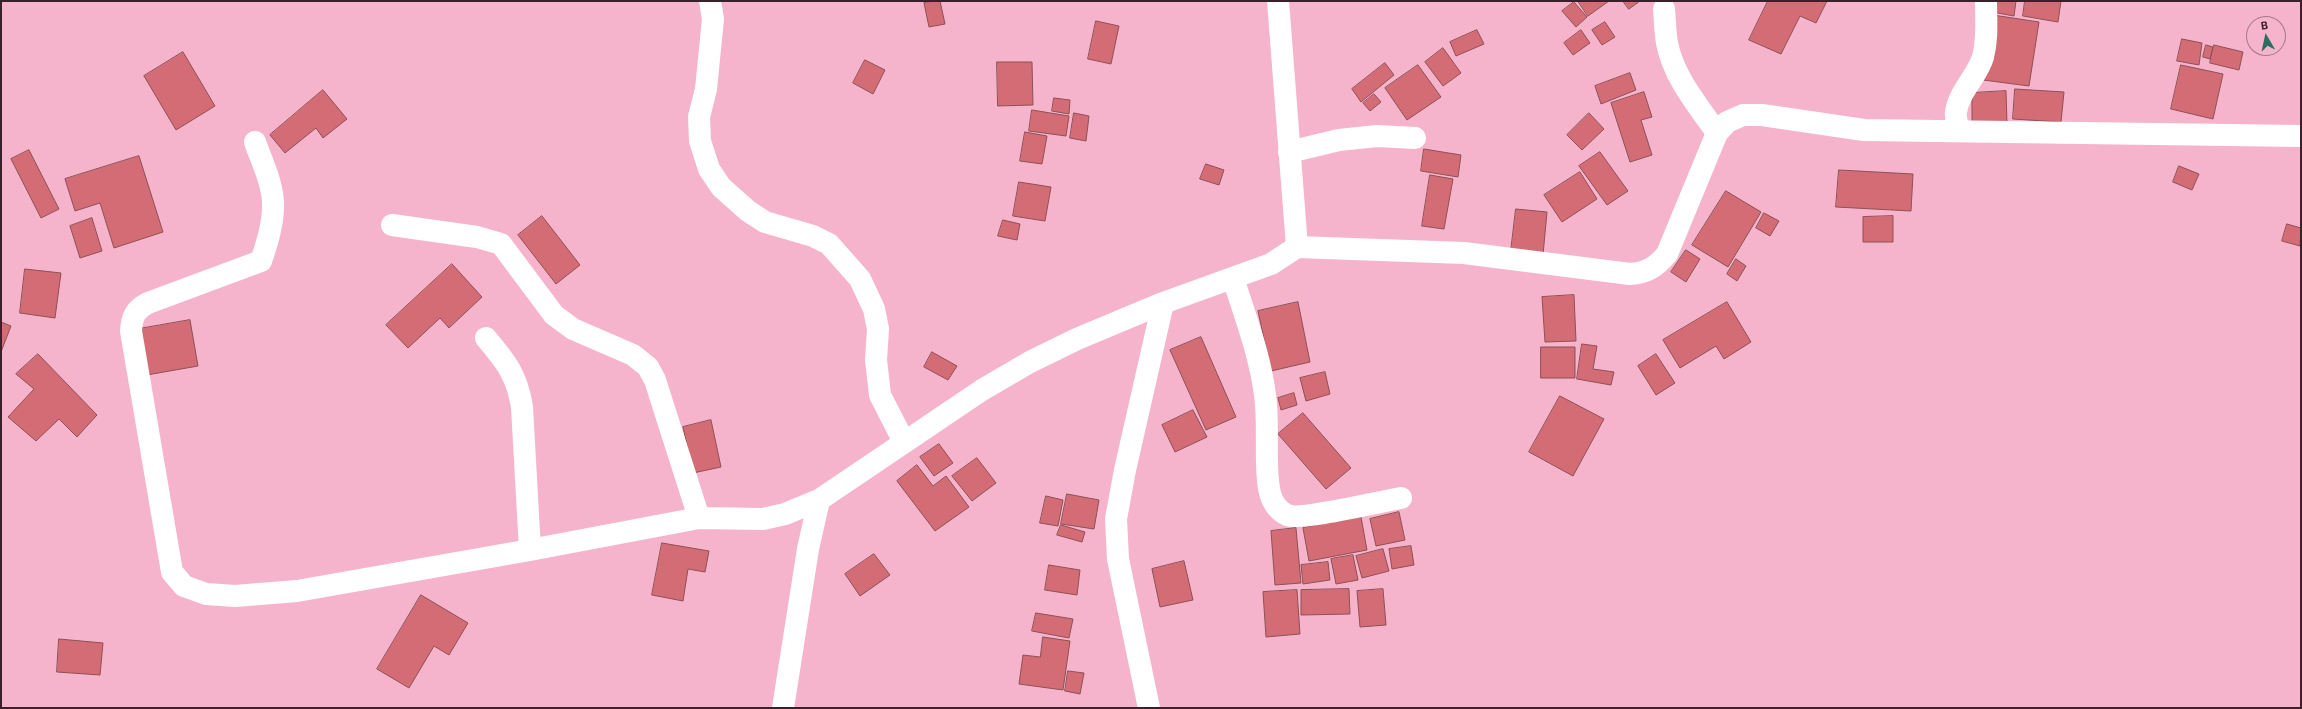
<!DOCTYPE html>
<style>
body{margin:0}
#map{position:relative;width:2302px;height:709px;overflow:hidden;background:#f5b4cc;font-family:"Exo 2",sans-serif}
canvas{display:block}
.frame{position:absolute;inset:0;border:2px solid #39202a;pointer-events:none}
.north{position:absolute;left:2246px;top:16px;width:40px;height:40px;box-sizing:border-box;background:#f5b4cc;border:1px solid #aa798b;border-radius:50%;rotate:351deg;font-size:11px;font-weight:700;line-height:16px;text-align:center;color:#39202a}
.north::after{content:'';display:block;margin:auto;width:14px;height:18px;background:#2b6d5e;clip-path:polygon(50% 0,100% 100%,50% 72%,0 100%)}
</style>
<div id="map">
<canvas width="2302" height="709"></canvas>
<div class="frame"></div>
<div class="north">B</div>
</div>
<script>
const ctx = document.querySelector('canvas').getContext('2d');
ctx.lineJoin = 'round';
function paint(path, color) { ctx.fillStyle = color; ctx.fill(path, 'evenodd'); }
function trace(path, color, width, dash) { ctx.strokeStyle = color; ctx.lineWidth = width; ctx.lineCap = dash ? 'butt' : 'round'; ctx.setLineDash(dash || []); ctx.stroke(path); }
const building = new Path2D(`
 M 935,1 L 940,1 L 945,24 L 929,27 L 924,3 Z
 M 1578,1 L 1609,1 L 1588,16 Z
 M 1623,1 L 1640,1 L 1629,9 Z
 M 1768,1 L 1827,1 L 1816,23 L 1800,16 L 1781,54 L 1749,40 Z
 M 1994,1 L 2016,1 L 2014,16 L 1992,12 Z
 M 2025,1 L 2061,1 L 2058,22 L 2023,16 Z
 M 1574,2 L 1587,17 L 1576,27 L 1562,11 Z
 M 1993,15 L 2039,22 L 2029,86 L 1983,80 Z
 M 1096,21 L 1119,26 L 1111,64 L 1088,59 Z
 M 1605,22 L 1615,37 L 1602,45 L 1592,30 Z
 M 1477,30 L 1484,44 L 1456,56 L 1450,42 Z
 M 1581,30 L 1590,43 L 1573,55 L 1564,43 Z
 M 2182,39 L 2202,43 L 2199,65 L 2177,61 Z
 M 2206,45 L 2213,47 L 2210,59 L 2203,57 Z
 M 2214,45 L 2243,52 L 2239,70 L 2210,63 Z
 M 1443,48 L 1461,73 L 1443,86 L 1425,62 Z
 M 183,52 L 215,106 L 176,130 L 144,76 Z
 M 865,60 L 885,70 L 873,94 L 853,83 Z
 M 997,62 L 1032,62 L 1033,105 L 998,106 Z
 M 1385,63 L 1394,75 L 1361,102 L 1352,89 Z
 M 1418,65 L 1441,97 L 1407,120 L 1385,88 Z
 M 2181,65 L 2223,74 L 2213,119 L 2171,109 Z
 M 1630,73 L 1636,90 L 1601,104 L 1595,86 Z
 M 2015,89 L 2064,92 L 2061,122 L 2013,119 Z
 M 323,90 L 347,119 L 323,138 L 316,128 L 285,153 L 270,135 Z
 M 2006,91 L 2007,123 L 1972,124 L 1972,93 Z
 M 1644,92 L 1652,117 L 1641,120 L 1652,155 L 1630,162 L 1611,103 Z
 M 1374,94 L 1381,102 L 1370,111 L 1363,103 Z
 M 1054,98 L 1070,100 L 1069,114 L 1052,111 Z
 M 1032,110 L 1069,116 L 1066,136 L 1029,131 Z
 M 1074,113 L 1089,116 L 1086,141 L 1070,138 Z
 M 1589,113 L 1604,129 L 1582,150 L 1567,135 Z
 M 1025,132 L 1047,136 L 1042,164 L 1020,161 Z
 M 1424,149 L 1461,155 L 1458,177 L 1421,171 Z
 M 29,150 L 59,209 L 41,218 L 11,159 Z
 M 1600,152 L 1628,191 L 1607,205 L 1579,166 Z
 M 139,156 L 163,232 L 114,248 L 100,203 L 75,211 L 65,179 Z
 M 1206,164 L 1224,170 L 1219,185 L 1200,179 Z
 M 2179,166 L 2199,174 L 2192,190 L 2173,182 Z
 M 1839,170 L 1913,174 L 1911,211 L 1836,207 Z
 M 1580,172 L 1597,199 L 1562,222 L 1544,195 Z
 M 1430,175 L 1453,179 L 1444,229 L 1422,226 Z
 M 1019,182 L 1051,187 L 1045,221 L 1013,216 Z
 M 1726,191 L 1761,212 L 1728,267 L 1692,245 Z
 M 1516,209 L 1547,212 L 1543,255 L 1511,251 Z
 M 1764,213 L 1779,221 L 1770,236 L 1756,228 Z
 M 542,216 L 580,265 L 556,284 L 518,235 Z
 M 1893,216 L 1893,242 L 1863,242 L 1863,217 Z
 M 92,218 L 102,251 L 80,258 L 70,226 Z
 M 1003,220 L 1020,224 L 1017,240 L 998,236 Z
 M 2287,224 L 2301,228 L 2300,246 L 2282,241 Z
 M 1686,250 L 1700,259 L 1686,282 L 1671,272 Z
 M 1736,259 L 1746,266 L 1737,281 L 1727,274 Z
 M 452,264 L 482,297 L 449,328 L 440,318 L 408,348 L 386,325 Z
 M 25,269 L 61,273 L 55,318 L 20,313 Z
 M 1574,295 L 1576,341 L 1545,342 L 1542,297 Z
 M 1298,302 L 1310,362 L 1271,371 L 1258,311 Z
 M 1727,302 L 1751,342 L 1724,359 L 1716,346 L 1680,368 L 1663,340 Z
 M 190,320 L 198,366 L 141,376 L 133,330 Z
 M 1,322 L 11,326 L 1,352 Z
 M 1201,337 L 1236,417 L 1206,430 L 1170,350 Z
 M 1582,344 L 1597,346 L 1593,369 L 1614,372 L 1611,385 L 1577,379 Z
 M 1541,347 L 1575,347 L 1575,378 L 1541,378 Z
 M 932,352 L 957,366 L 948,380 L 924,367 Z
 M 38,354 L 97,415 L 77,437 L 59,419 L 36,441 L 8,417 L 34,389 L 16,374 Z
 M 1656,354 L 1675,383 L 1656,395 L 1638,366 Z
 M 1325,372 L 1330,394 L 1306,401 L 1300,378 Z
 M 1294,393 L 1297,405 L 1281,410 L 1278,398 Z
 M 1560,396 L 1604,419 L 1573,476 L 1529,452 Z
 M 1193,410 L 1207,437 L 1175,452 L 1162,425 Z
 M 1303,413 L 1351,468 L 1326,489 L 1278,434 Z
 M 711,420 L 721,467 L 693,473 L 683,427 Z
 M 939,444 L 953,463 L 934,476 L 920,457 Z
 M 977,458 L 996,483 L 972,501 L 952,476 Z
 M 917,465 L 933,486 L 946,476 L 969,507 L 935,531 L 897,481 Z
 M 1067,494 L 1099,500 L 1094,529 L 1061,524 Z
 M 1046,496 L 1063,500 L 1058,526 L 1040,523 Z
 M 1399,512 L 1405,540 L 1376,546 L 1370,519 Z
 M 1361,517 L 1367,550 L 1309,561 L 1303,528 Z
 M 1061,525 L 1085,532 L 1082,542 L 1057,535 Z
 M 1296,528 L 1301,583 L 1275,585 L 1271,531 Z
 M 662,543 L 709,551 L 705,572 L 688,569 L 683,601 L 652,595 Z
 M 1411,546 L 1414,565 L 1392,569 L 1389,549 Z
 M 1383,549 L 1389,571 L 1362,578 L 1356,556 Z
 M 874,554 L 890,575 L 860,596 L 845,574 Z
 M 1353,555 L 1358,580 L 1336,584 L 1331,559 Z
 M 1184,561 L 1193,600 L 1160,607 L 1152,569 Z
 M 1328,562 L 1330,580 L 1303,584 L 1301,565 Z
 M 1049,565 L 1080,570 L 1077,595 L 1045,590 Z
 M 1349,589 L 1350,614 L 1301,615 L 1301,590 Z
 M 1383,589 L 1386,625 L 1360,627 L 1357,591 Z
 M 1297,590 L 1300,634 L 1266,637 L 1263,592 Z
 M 421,595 L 468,623 L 449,655 L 434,646 L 409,688 L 377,669 Z
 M 1036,613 L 1073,619 L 1069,638 L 1032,631 Z
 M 1043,637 L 1070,641 L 1063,690 L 1019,684 L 1023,655 L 1040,657 Z
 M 59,639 L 103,643 L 100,675 L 57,672 Z
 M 1068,671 L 1084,673 L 1080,694 L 1065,691 Z`);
const minor = new Path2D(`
 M 710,1 L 713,19 L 706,89 L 699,117 L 700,141 L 709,169 L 721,187 L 748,211 L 765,222 L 813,236 L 829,244 L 860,279 L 874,309 L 878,329 L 876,360 L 880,395 L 904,442
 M 1664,9 C 1665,20 1665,32 1667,43 C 1674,78 1697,104 1717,133
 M 1958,130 C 1958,125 1955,117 1956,112 C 1959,91 1977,77 1983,57 C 1988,38 1986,20 1986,1
 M 255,142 C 262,162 274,186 273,207 C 273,225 267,244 261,261 L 148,303 C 135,310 132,316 131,331 L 172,572 L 184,586 L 206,594 L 235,596 L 297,591 L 530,550 L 699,518 L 763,519 L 785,514 L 819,500
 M 1289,152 L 1339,140 L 1377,136 L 1415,138
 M 392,225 L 477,237 L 501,244 L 554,315 L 573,329 L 633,355 L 648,367 L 655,380 L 699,518
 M 1297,247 L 1464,253 L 1630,274 C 1647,273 1656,267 1667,254 L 1717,133 L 1727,122 L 1743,115 L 1762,115 L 1864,130 L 2301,136
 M 1233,278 C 1245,316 1260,355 1265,395 C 1269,423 1265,452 1268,480 C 1269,495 1273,508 1287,515 C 1300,521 1382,501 1401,498
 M 486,338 C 506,362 517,375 522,407 L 530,550
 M 783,708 L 808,549 L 819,500 L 982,390 L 1030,362 L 1077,339 L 1163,303 L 1271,264 L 1297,247 L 1278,1
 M 1149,708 L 1118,559 L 1116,519 L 1125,470 L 1163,303`);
paint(building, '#d46c76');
trace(building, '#8d5055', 1);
trace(minor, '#fff', 22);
</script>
